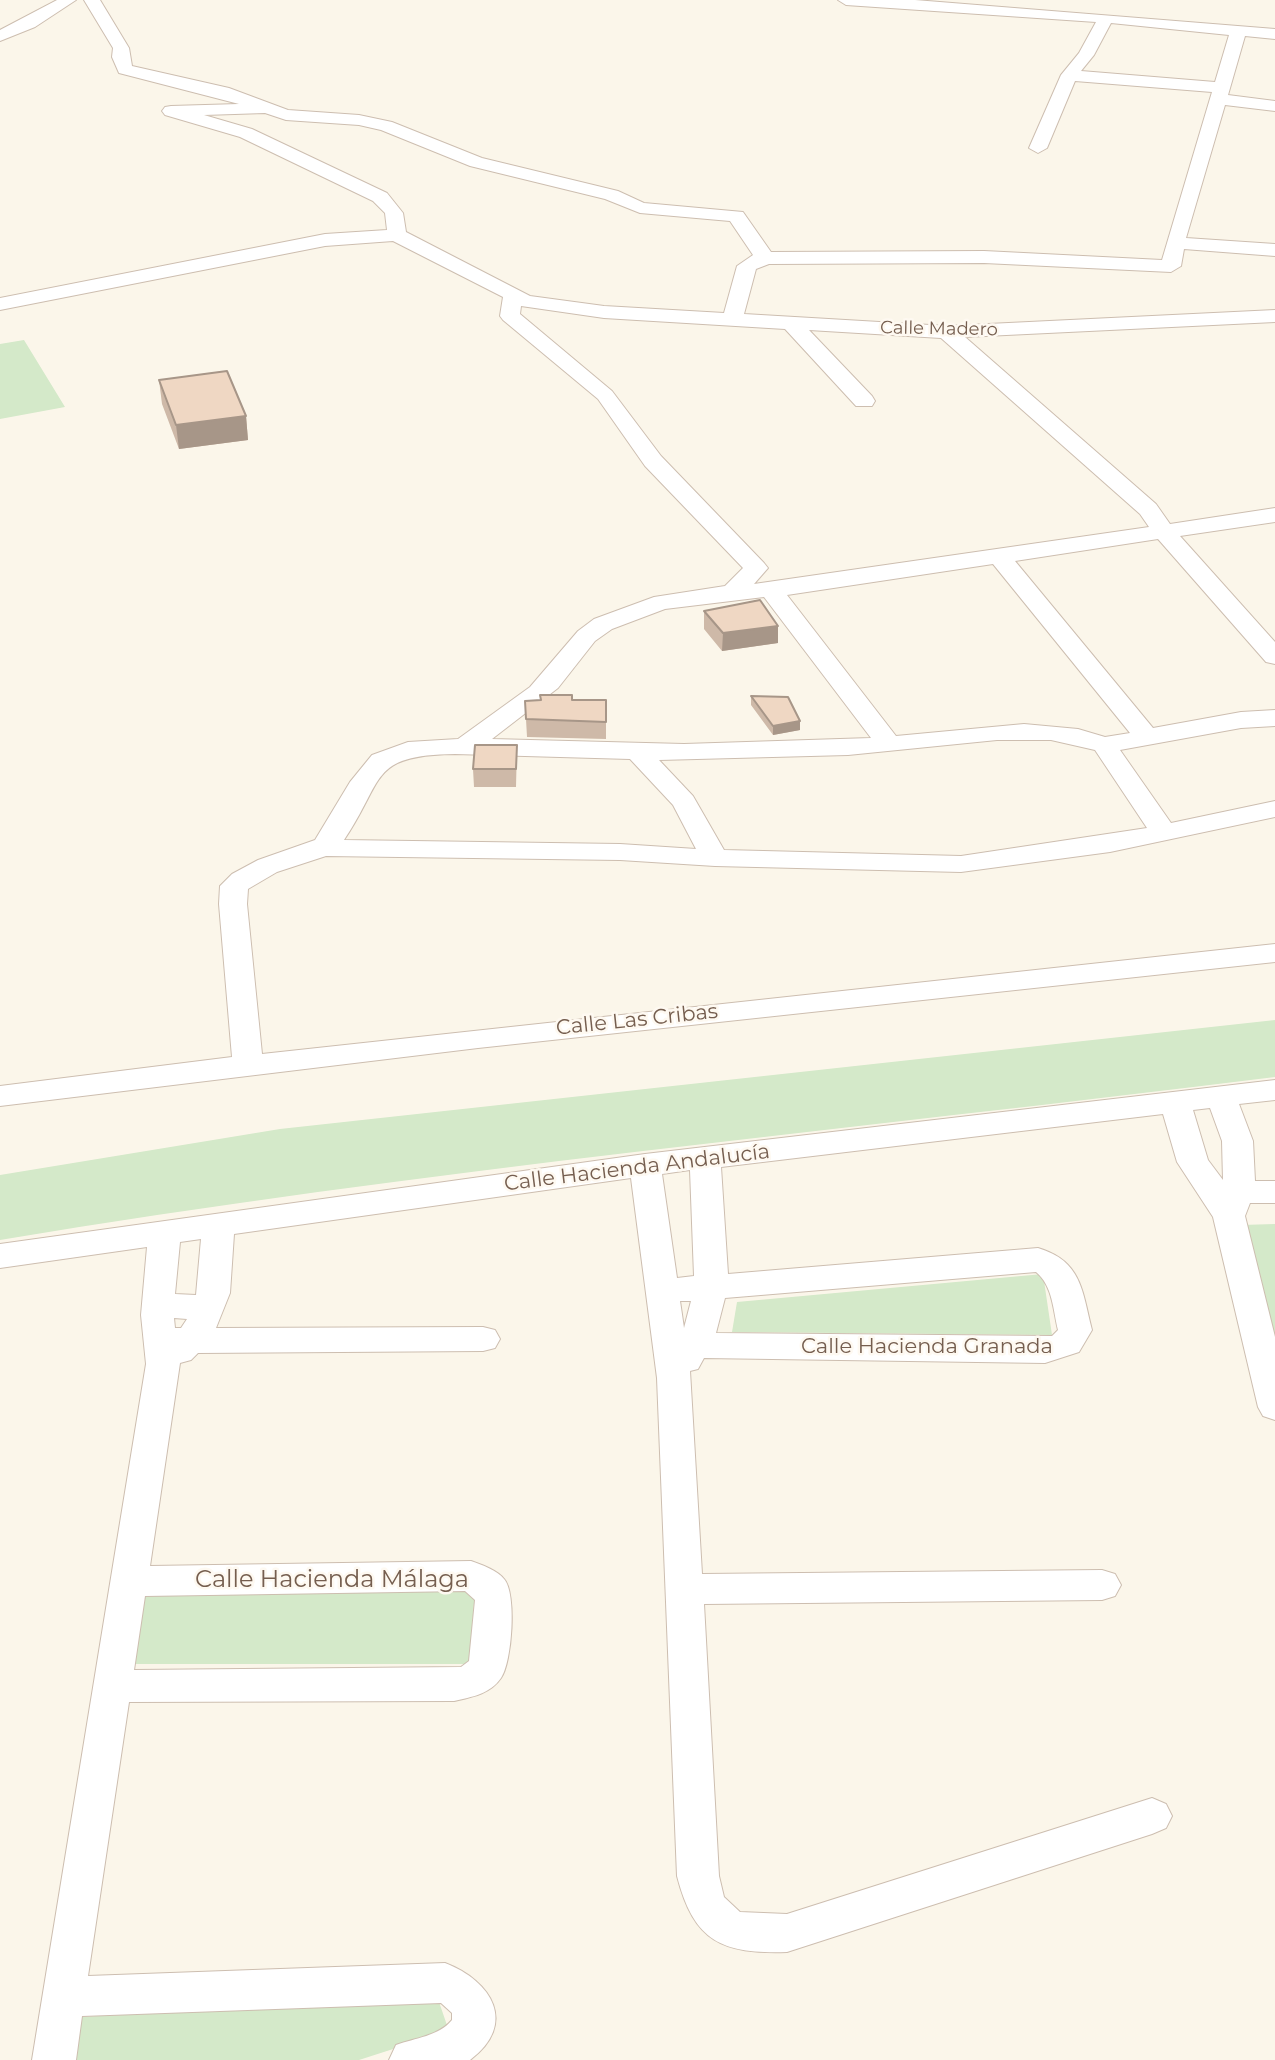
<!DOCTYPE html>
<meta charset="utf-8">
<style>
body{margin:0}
canvas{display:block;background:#fbf6ea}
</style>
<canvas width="1275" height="2060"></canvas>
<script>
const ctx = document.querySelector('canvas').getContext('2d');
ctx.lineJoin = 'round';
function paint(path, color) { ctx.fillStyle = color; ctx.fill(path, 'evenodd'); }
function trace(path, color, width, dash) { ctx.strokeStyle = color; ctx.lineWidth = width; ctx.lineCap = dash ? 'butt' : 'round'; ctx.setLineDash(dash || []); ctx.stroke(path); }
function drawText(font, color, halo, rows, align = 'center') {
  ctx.font = font + ' Montserrat,sans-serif'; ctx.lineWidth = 5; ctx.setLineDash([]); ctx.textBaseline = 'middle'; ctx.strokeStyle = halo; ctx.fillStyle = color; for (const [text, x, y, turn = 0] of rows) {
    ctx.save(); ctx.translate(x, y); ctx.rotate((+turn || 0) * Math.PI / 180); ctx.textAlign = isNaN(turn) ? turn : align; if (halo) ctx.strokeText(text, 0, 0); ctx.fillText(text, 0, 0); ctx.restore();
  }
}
const green = new Path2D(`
 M 24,340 L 65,407 L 0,419 L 0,344 Z
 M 1275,1020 L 1275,1077 C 850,1130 423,1169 0,1240 L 0,1175 L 280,1129 Z
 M 1275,1224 L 1275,1350 L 1241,1225 Z
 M 1043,1274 L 1052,1335 L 732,1332 L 737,1302 Z
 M 475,1591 L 469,1664 L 128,1664 L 143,1595 Z
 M 439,2002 L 449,2031 L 359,2060 L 75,2060 L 75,2017 Z`);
const minor = new Path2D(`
 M 57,0 L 76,0 L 35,27 L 0,41 L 0,30 Z
 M 84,0 L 100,0 L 129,48 L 132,66 L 229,88 L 288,110 L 359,115 L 392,122 L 482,158 L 618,191 L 644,203 L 743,212 L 771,252 L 984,251 L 1162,260 L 1212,92 L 1075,81 L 1047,148 L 1038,153 L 1029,148 L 1061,75 L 1079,53 L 1096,22 L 846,5 L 838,0 L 915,0 L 1275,29 L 1275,39 L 1245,36 L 1228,95 L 1275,101 L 1275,111 L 1225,105 L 1186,238 L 1275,244 L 1275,256 L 1184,249 L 1181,266 L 1171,272 L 984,263 L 769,264 L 756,269 L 744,314 L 947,326 L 1275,310 L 1275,322 L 965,337 L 1156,504 L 1170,524 L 1275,508 L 1275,522 L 1180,536 L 1275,642 L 1275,664 L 1266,662 L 1158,539 L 1015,561 L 1153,728 L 1241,712 L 1275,710 L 1275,726 L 1241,728 L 1120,750 L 1171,823 L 1275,801 L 1275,817 L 1110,852 L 961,872 L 715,866 L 620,860 L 326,856 L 277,872 L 248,889 L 247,904 L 262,1054 L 1275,944 L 1275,962 L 478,1048 L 0,1106 L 0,1086 L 232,1057 L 219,904 L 220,886 L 232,874 L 258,860 L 315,840 L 350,782 L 372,755 L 408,742 L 458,739 L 530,687 L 578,631 L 594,619 L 654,597 L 725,586 L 743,568 L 645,466 L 598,399 L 503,320 L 500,316 L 503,297 L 393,241 L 325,246 L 0,310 L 0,298 L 325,234 L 387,230 L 385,213 L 373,201 L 240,137 L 165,115 L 162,111 L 165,107 L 171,106 L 239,104 L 119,73 L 112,57 L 113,48 ZM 1111,23 L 1229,35 L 1215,82 L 1081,71 L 1094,55 ZM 265,113 L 286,120 L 359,125 L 381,130 L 470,166 L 605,199 L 640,213 L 730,221 L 753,255 L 737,266 L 724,313 L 604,306 L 530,296 L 406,232 L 403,213 L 387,193 L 252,129 L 204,115 ZM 521,306 L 604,318 L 785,329 L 856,406 L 872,406 L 875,401 L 872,396 L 809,330 L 941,338 L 1140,514 L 1149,527 L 754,584 L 768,568 L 764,563 L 661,456 L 612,391 L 520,314 ZM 993,564 L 1130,733 L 1105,737 L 1078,729 L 1024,724 L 896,736 L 787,595 ZM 764,597 L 871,738 L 684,744 L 492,739 L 558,688 L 595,641 L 612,629 L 665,609 ZM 997,740 L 1051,740 L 1095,750 L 1147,828 L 961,856 L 724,850 L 693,796 L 659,760 L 848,755 ZM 455,754 L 630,759 L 673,805 L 696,849 L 620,844 L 344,840 C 385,780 368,755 455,754 Z
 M 1275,1080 L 1275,1100 L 1239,1104 L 1253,1141 L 1255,1181 L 1275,1181 L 1275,1203 L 1250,1203 L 1245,1216 L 1275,1337 L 1275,1420 L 1263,1416 L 1258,1407 L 1213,1217 L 1177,1162 L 1163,1114 L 721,1167 L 728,1274 L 1038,1248 C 1082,1261 1082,1291 1092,1330 L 1079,1352 L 1045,1363 L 704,1358 L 698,1369 L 690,1371 L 702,1574 L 1102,1570 L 1115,1574 L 1121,1585 L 1115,1596 L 1102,1600 L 704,1604 L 719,1876 L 724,1897 L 740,1912 L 787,1914 L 1152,1798 L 1166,1804 L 1172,1816 L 1166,1828 L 1152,1834 L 787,1952 C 722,1954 694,1942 677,1876 L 657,1378 L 631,1178 L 234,1234 L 230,1293 L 216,1328 L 483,1327 L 495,1330 L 500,1339 L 495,1348 L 483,1351 L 198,1353 L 191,1360 L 180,1363 L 150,1566 L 471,1561 C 482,1565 497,1570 504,1579 C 517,1593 512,1663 501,1678 C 490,1694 472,1697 454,1701 L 129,1702 L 88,1976 L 445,1963 C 492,1981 518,2024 470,2060 L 389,2060 L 396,2045 C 415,2038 439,2036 452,2020 L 452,2013 L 441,2003 L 82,2016 L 76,2060 L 32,2060 L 146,1364 L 141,1315 L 147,1247 L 0,1268 L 0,1244 L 645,1154 ZM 1210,1108 L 1222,1141 L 1223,1180 L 1208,1160 L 1193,1110 ZM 690,1170 L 694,1276 L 677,1278 L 662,1174 ZM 201,1239 L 196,1295 L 175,1294 L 180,1242 ZM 1036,1272 C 1053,1286 1053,1310 1058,1330 L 1052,1336 L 716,1333 L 725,1298 ZM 680,1301 L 691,1301 L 684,1328 ZM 174,1318 L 187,1319 L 181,1328 L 175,1328 ZM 465,1591 L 475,1600 L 469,1661 L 461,1667 L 134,1670 L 145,1596 Z`);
const wall = new Path2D(`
 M 159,380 L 246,416 L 248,440 L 179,449 L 162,404 Z
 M 704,611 L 778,626 L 778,643 L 722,651 L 704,629 Z
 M 751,696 L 800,730 L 773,735 L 751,705 Z
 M 606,700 L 606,739 L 527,737 L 525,701 Z
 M 517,745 L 516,787 L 474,787 L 473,769 Z`);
const shadedWall = new Path2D(`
 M 246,416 L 248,440 L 179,449 L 176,425 Z
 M 778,626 L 778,643 L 722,651 L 723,633 Z
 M 800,721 L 800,730 L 773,735 L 773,726 Z`);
const building = new Path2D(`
 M 227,371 L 246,416 L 176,425 L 159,380 Z
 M 760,600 L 778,626 L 723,633 L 704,611 Z
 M 540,695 L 572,695 L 572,700 L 606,700 L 606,722 L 526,719 L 525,701 L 541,700 Z
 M 751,696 L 788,697 L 800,721 L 773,726 Z
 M 475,745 L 517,745 L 516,769 L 473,769 Z`);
const farStreetnames = [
 ["Calle Madero",939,329,1]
];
const streetNames = [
 ["Calle Las Cribas",637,1020,-6],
 ["Calle Hacienda Andalucía",637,1168,-7],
 ["Calle Hacienda Granada",927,1347]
];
const nearStreetnames = [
 ["Calle Hacienda Málaga",332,1580]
];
paint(green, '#d4e9c9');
trace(minor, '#cdbeb0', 2);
paint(minor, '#fff');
paint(wall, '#ceb9a8');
paint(shadedWall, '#a79688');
paint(building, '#efd7c3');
trace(building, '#a79688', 2);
drawText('18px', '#755e4f', '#fef9f1', farStreetnames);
drawText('21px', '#755e4f', '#fef9f1', streetNames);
drawText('24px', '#755e4f', '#fef9f1', nearStreetnames);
</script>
